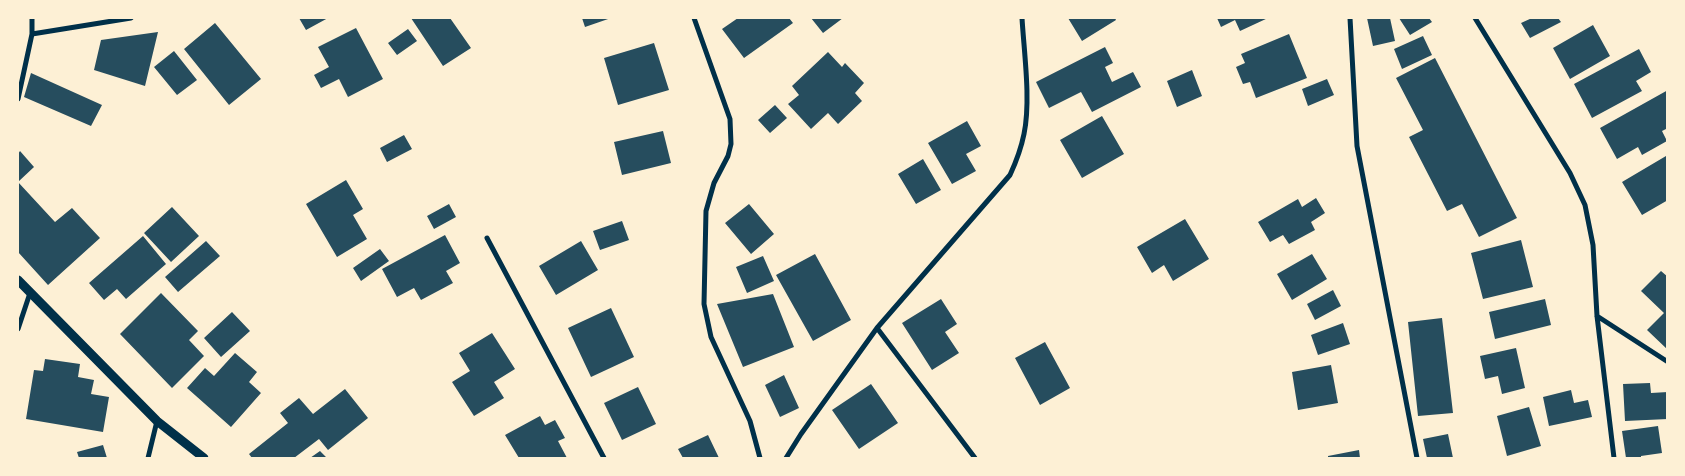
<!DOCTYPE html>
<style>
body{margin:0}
#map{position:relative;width:1685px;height:476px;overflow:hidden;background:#fdf0d5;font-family:"Source Sans 3",sans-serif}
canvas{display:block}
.frame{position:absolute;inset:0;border:19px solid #fdf0d5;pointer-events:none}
</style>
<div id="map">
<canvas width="1685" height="476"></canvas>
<div class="frame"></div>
</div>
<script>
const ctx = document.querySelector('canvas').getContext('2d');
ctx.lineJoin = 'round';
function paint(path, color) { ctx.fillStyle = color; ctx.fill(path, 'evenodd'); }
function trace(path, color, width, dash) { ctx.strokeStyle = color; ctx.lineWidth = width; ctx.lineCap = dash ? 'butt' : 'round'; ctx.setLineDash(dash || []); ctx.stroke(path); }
const building = new Path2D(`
 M 299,18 L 328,18 L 306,30 Z
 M 411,18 L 450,18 L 471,48 L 443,66 Z
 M 582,18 L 611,18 L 585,27 Z
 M 738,18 L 789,18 L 793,23 L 744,58 L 722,29 Z
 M 811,18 L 843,18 L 823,33 Z
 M 1068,18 L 1115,18 L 1116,20 L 1082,41 Z
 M 1217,18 L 1268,18 L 1240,31 L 1235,20 L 1221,27 Z
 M 1367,18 L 1390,18 L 1395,41 L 1373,46 Z
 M 1399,18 L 1429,18 L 1432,22 L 1410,35 Z
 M 1532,18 L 1558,18 L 1561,22 L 1530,38 L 1521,23 Z
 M 215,23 L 261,79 L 229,105 L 184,49 Z
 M 1593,25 L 1610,56 L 1570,79 L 1553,48 Z
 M 356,28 L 383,79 L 348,97 L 339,79 L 321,88 L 314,75 L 329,67 L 318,47 Z
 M 408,29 L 417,41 L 397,55 L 388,43 Z
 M 158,32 L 145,86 L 94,70 L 101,40 Z
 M 1289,34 L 1307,78 L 1256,98 L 1250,82 L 1243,84 L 1236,67 L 1245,63 L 1241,54 Z
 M 1423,36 L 1432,55 L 1402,69 L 1394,49 Z
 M 654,43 L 669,90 L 618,105 L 604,58 Z
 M 1105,47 L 1113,63 L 1105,67 L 1112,82 L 1133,72 L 1141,87 L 1092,112 L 1081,92 L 1049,108 L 1036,82 Z
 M 1639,49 L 1651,72 L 1636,81 L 1642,91 L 1592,118 L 1574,84 Z
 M 174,51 L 197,80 L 177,95 L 154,67 Z
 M 828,52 L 842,67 L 845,63 L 864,83 L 855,93 L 862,101 L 838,124 L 828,113 L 811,129 L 788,104 L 799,95 L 792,86 Z
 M 1435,58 L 1517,218 L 1479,237 L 1462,204 L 1447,211 L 1409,137 L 1423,130 L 1396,78 Z
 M 1192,70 L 1202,96 L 1177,107 L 1167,81 Z
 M 31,73 L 102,105 L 91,126 L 24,97 Z
 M 1327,79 L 1334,95 L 1308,106 L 1302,89 Z
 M 1668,90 L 1668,128 L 1662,131 L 1667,141 L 1642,155 L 1638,147 L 1617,159 L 1600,128 Z
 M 775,105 L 787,118 L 770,133 L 758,120 Z
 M 1102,116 L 1124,154 L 1082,178 L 1060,140 Z
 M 967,121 L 981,146 L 966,154 L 976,171 L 952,184 L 928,143 Z
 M 663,131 L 671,163 L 622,175 L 614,142 Z
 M 404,135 L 412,149 L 387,162 L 380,148 Z
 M 20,151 L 34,167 L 18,182 L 55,222 L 72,208 L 100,238 L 48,285 L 18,252 L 18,154 Z
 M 1666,156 L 1668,158 L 1668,200 L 1642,215 L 1622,182 Z
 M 923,159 L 941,190 L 916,204 L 898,174 Z
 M 346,180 L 363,209 L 353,215 L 367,239 L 337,257 L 306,204 Z
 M 1316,198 L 1325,213 L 1311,222 L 1315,230 L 1289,244 L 1283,235 L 1270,242 L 1258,222 L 1298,199 L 1302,207 Z
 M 449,204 L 456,217 L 434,229 L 427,216 Z
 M 749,204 L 774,234 L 751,254 L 725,223 Z
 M 172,207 L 199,236 L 171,262 L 144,233 Z
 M 1185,219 L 1209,259 L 1173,281 L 1164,265 L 1152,273 L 1137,247 Z
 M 622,221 L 629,240 L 600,250 L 593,231 Z
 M 445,235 L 460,263 L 446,271 L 453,283 L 421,300 L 414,288 L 397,297 L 382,269 Z
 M 143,236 L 166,264 L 126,299 L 117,289 L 104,300 L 89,283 Z
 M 1521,240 L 1533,287 L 1483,299 L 1471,253 Z
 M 206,241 L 220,256 L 178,292 L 165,277 Z
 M 581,241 L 598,270 L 556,295 L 539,266 Z
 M 380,249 L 389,261 L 361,281 L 353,268 Z
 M 815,254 L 851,320 L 813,341 L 776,275 Z
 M 1312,254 L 1327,279 L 1292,300 L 1277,274 Z
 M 763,256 L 774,281 L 747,293 L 736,267 Z
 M 1661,271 L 1668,277 L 1668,350 L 1647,330 L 1664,313 L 1641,291 Z
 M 1333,290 L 1341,306 L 1315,320 L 1307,304 Z
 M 161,293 L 198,331 L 189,340 L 204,356 L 172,388 L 120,334 Z
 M 773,294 L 794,347 L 743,367 L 717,304 Z
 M 941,299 L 957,324 L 945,332 L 959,353 L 932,370 L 902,323 Z
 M 1545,299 L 1551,325 L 1495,339 L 1489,312 Z
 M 611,308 L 634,357 L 591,377 L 568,328 Z
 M 232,312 L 250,331 L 221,357 L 204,338 Z
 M 1442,318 L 1453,413 L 1418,416 L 1408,322 Z
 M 1343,323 L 1350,344 L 1318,355 L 1311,335 Z
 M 492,333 L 515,369 L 494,382 L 504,398 L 474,416 L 452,382 L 470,371 L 459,353 Z
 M 1045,342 L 1070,388 L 1040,405 L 1015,358 Z
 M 1516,348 L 1525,388 L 1502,394 L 1498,376 L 1485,379 L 1480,356 Z
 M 235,353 L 257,372 L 249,382 L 261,393 L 231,427 L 187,388 L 205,368 L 214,376 Z
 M 45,359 L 80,364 L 78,377 L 94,380 L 91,394 L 109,397 L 103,432 L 26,419 L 34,370 L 43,371 Z
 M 1331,365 L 1338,403 L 1298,410 L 1292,372 Z
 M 784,375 L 799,408 L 780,417 L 765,385 Z
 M 1650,383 L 1651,393 L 1668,392 L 1668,419 L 1625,421 L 1623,384 Z
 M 871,384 L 898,423 L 859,449 L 832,410 Z
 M 638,387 L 656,424 L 622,440 L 604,403 Z
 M 345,389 L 368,418 L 328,450 L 319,439 L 294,458 L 252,458 L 249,454 L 288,423 L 280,413 L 299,398 L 313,414 Z
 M 1571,390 L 1574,403 L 1588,400 L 1592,417 L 1549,426 L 1543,397 Z
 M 1529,407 L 1541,446 L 1507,456 L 1497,416 Z
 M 540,416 L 545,425 L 555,420 L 565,438 L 558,441 L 567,458 L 519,458 L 505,435 Z
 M 1658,426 L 1662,453 L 1641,456 L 1641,458 L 1626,458 L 1622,431 Z
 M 1448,434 L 1453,458 L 1427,458 L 1423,439 Z
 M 708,435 L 719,458 L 683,458 L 678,449 Z
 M 103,445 L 107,458 L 79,458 L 77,452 Z
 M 1359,450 L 1360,458 L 1328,458 L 1328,456 Z
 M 320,451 L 327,458 L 310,458 Z`);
const minor = new Path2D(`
 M 694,18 L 730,119 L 731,144 L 728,156 L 714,183 L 706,211 L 704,304 L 711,337 L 750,421 L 760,458
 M 1350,18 L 1357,146 L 1417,458
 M 1475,18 L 1570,173 L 1585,205 L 1593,245 L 1597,316 L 1614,458
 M 32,34 L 131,18
 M 18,99 L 32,34 L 32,18
 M 487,238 L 604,458
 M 1597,316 L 1668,362
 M 877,328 L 975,458
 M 18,329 L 30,293
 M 148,458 L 157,421
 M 786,458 L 801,434 L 877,328 L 1010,175 C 1016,162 1021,149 1024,134 C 1031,101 1024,52 1022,18`);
const tertiary = new Path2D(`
 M 18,280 L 157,421 L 204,458`);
paint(building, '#264d5e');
trace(minor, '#003049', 5);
trace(tertiary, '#003049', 9);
</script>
